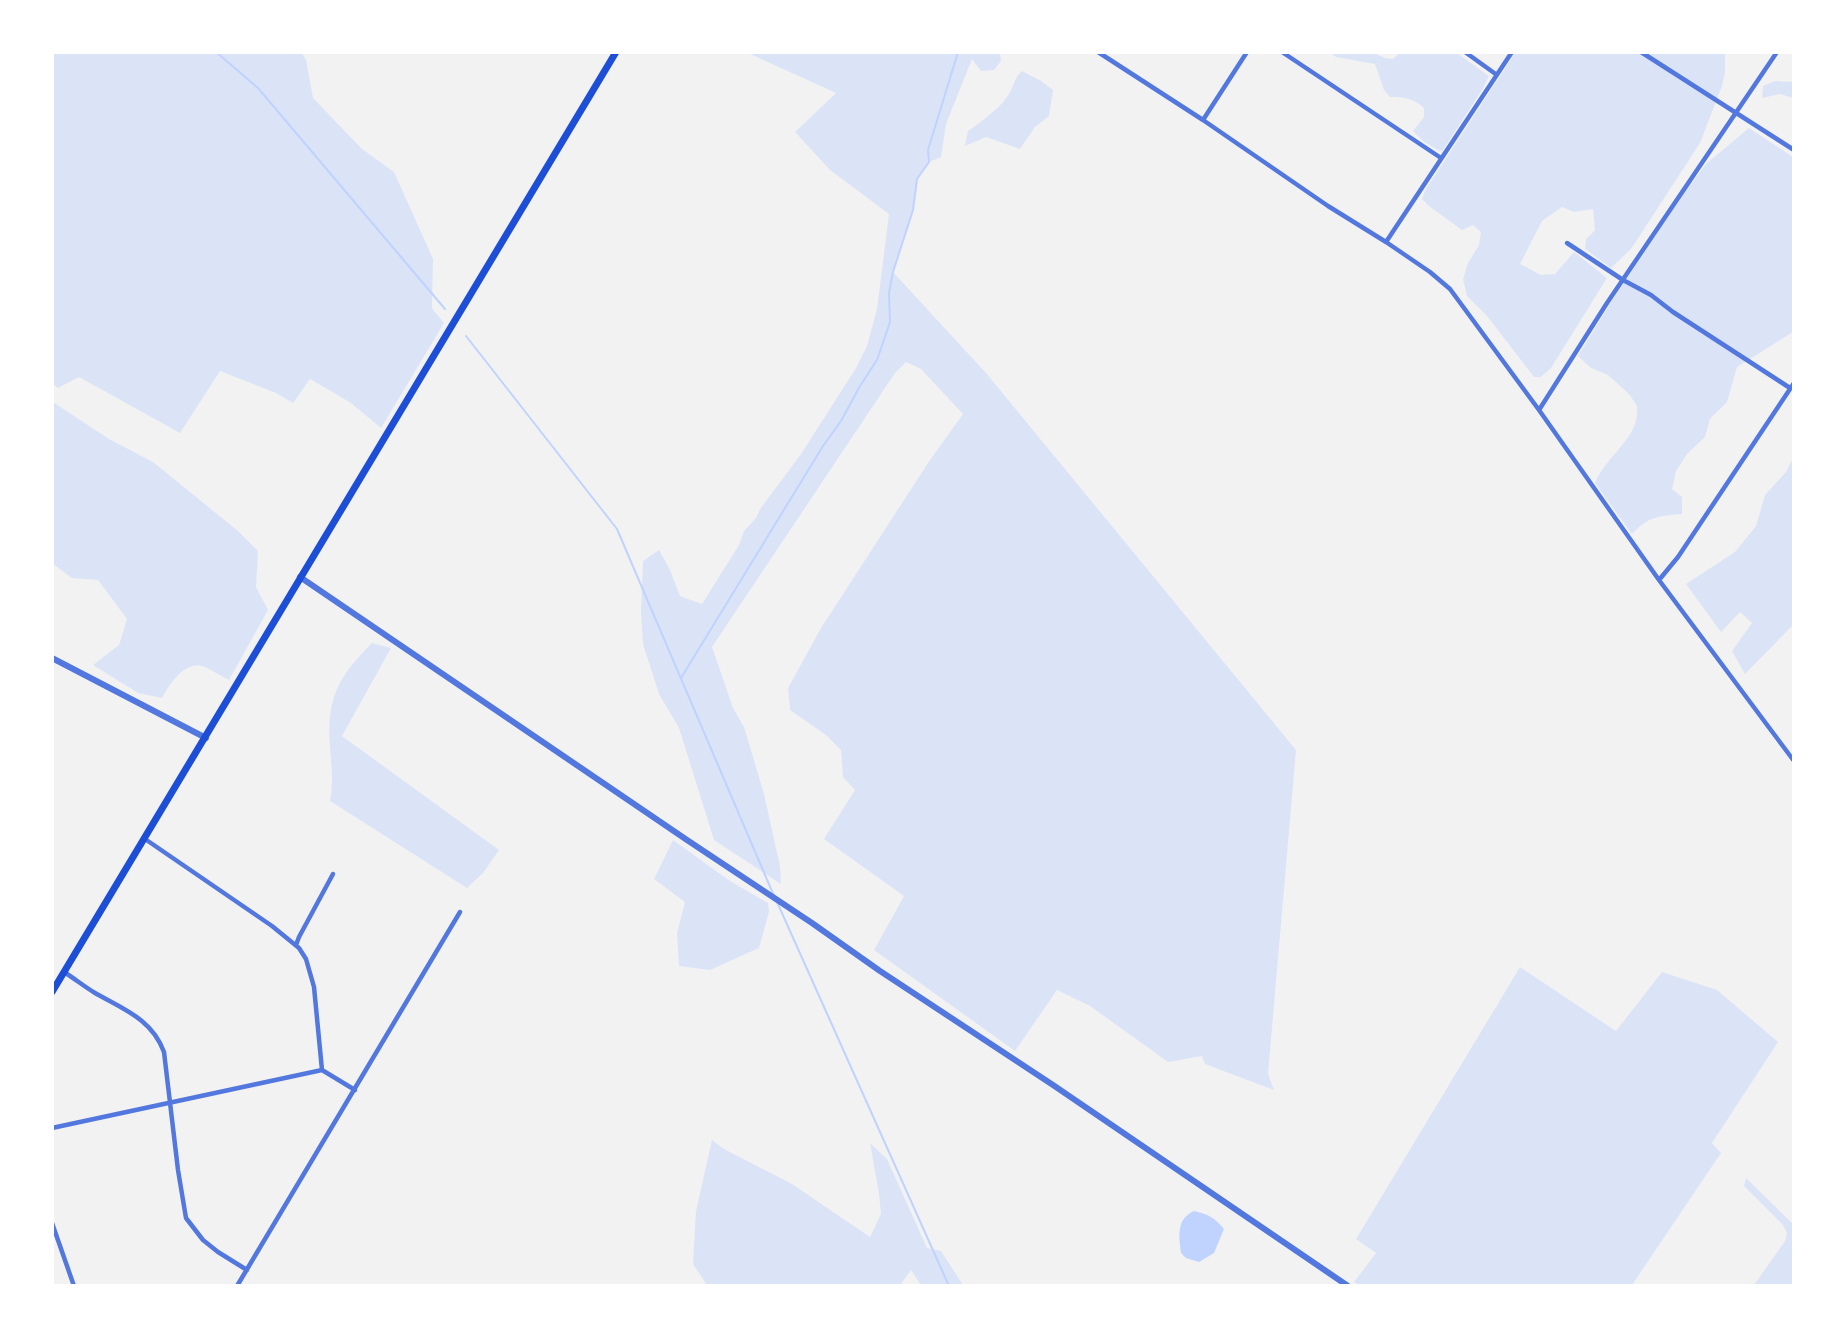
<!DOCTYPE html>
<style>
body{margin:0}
#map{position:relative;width:1846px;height:1338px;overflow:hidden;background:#f2f2f2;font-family:"Roboto Condensed",sans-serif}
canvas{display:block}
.frame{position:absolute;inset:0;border:54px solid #fff;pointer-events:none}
</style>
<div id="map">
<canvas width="1846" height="1338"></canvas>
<div class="frame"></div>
</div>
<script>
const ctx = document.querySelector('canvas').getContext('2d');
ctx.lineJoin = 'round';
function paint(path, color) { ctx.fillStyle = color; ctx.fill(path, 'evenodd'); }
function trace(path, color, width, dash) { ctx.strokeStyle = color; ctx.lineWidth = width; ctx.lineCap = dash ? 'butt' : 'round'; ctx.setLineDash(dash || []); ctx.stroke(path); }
const green = new Path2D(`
 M 52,53 L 302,53 L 306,60 L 313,98 L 362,149 L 394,172 L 433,259 L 432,308 L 444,323 L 381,428 L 351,403 L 310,379 L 293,403 L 276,393 L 220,371 L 180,433 L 79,377 L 58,388 L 53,384 Z
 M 748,53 L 1000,53 L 1001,61 L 994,70 L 981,71 L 972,59 L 946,124 L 941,157 L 929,162 L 917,179 L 913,210 L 893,272 L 986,373 L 1296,750 L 1268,1074 L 1274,1090 L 1205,1064 L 1202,1056 L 1168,1062 L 1090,1006 L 1057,990 L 1015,1051 L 874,950 L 904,896 L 824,839 L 855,790 L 843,777 L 841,750 L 826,735 L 790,710 L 788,688 L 821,628 L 930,460 L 963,414 L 921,369 L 906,362 L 895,373 L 712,647 L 733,708 L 744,727 L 764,794 L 780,866 L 781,884 L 714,840 L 679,728 L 659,694 L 643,644 L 641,612 L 643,561 L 659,550 L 670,570 L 680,596 L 702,604 L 739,545 L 744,531 L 756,518 L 760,509 L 801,454 L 856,368 L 867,346 L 877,309 L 889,214 L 830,170 L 795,132 L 836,93 Z
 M 1330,53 L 1374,53 L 1385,58 L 1393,59 L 1399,53 L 1457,53 L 1489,76 L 1482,90 L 1443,150 L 1440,151 L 1424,142 L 1413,131 L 1424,117 L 1424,108 C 1413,98 1404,97 1390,97 L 1384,90 L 1375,64 L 1336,57 Z
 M 1515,53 L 1725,53 L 1725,72 L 1722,86 L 1700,143 L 1631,249 L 1611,268 L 1585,249 L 1586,239 L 1595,230 L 1593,209 L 1574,212 L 1562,207 L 1542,221 L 1520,264 L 1541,275 L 1555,274 L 1574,252 L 1607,278 L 1551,368 L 1541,377 L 1534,377 L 1487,316 L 1467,296 L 1463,279 L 1468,263 L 1479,245 L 1481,232 L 1473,225 L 1462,230 L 1429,206 L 1422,199 L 1426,189 Z
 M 1022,71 L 1041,81 L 1053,90 L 1049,116 L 1035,127 L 1020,149 L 986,137 L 965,146 L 968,131 C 980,123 1003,106 1010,92 C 1015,83 1014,78 1022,71 Z
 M 1775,81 L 1793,82 L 1793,98 L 1780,94 L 1762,98 L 1763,86 Z
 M 1749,128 L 1793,157 L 1793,332 L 1737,367 L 1727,402 L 1710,419 L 1705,437 L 1687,454 L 1676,471 L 1672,489 L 1682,497 L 1682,514 C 1659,516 1649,516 1632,534 L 1595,483 C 1604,460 1630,443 1636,421 C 1637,417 1637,411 1637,406 L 1629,394 L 1608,375 L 1591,368 L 1578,356 L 1611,302 L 1686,190 L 1707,163 Z
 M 53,402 L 109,439 L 153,462 L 238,531 L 258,551 L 256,587 L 268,610 L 229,680 C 220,676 211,669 202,666 C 183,662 170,684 162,698 L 138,693 L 93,665 L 119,645 L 127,619 L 98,580 L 72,578 L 53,564 Z
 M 1793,458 L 1793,625 L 1745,674 L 1732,651 L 1752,623 L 1740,612 L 1721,632 L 1686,584 L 1735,552 L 1756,526 L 1765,495 L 1786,472 Z
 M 372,643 L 391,648 L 342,736 L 499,850 L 483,873 L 467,888 L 330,801 C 334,782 331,765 330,746 C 326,698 339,676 372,643 Z
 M 673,840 L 730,881 L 768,903 L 769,912 L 759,948 L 710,970 L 679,966 L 677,933 L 685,902 L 654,879 Z
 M 1520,967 L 1616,1031 L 1662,972 L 1717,990 L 1778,1042 L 1712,1143 L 1721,1153 L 1632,1285 L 1359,1285 L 1354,1282 L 1376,1253 L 1356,1239 Z
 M 712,1140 L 724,1149 L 792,1184 L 870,1237 L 881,1214 L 879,1194 L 870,1143 L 887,1159 L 927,1248 L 941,1251 L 963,1285 L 921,1285 L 911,1270 L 900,1285 L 707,1285 L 693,1264 L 696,1211 Z
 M 1746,1178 L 1793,1224 L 1793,1285 L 1754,1285 L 1785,1241 L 1787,1233 L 1783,1225 L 1744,1186 Z`);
const water = new Path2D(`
 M 1194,1211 C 1208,1214 1215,1218 1224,1229 L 1214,1253 L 1199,1262 L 1186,1258 L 1181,1253 C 1179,1236 1176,1219 1194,1211 Z`);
const stream = new Path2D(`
 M 216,52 L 258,88 L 445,309
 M 466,336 L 617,529 L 774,896
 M 681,678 L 823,446 L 841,421 L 860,386 L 877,360 L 890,322 L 889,293 L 893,272 L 913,210 L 917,179 L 929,162 L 928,150 L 958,52
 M 777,902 L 949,1286`);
const minor = new Path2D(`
 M 1098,52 L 1203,120 L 1328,206 L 1386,242 L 1430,272 L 1450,289 L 1539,410 L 1659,580 L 1794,761
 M 1282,52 L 1441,158
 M 1465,52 L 1497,75
 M 1641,52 L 1794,150
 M 1203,120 L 1247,52
 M 1386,242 L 1512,52
 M 1567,243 L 1623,280 L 1651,295 L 1673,312 L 1790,388
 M 1539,410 L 1607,303 L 1777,52
 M 1659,580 L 1678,557 L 1794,383
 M 145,839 L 272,926 L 299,948 L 306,959 L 314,987 L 322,1070
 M 296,945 L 299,937 L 333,874
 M 64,972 C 75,979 85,987 95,993 C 123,1009 152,1019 164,1052 L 178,1170 L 186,1218 L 203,1240 L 218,1252 L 247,1270
 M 322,1070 L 355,1090
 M 52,1128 L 322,1070
 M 52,1223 L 74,1286
 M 237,1286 L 460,912`);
const tertiary = new Path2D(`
 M 300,577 L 687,840 L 812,923 L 880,971 L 1053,1085 L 1348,1286
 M 52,658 L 206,738`);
const secondary = new Path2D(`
 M 52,992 L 616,52`);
paint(green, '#dbe4f7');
paint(water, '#bfd3fe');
trace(stream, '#bfd3fe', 2);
trace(minor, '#5277de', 4.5);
trace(tertiary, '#5277de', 6);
trace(secondary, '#1d4ed8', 7);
</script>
